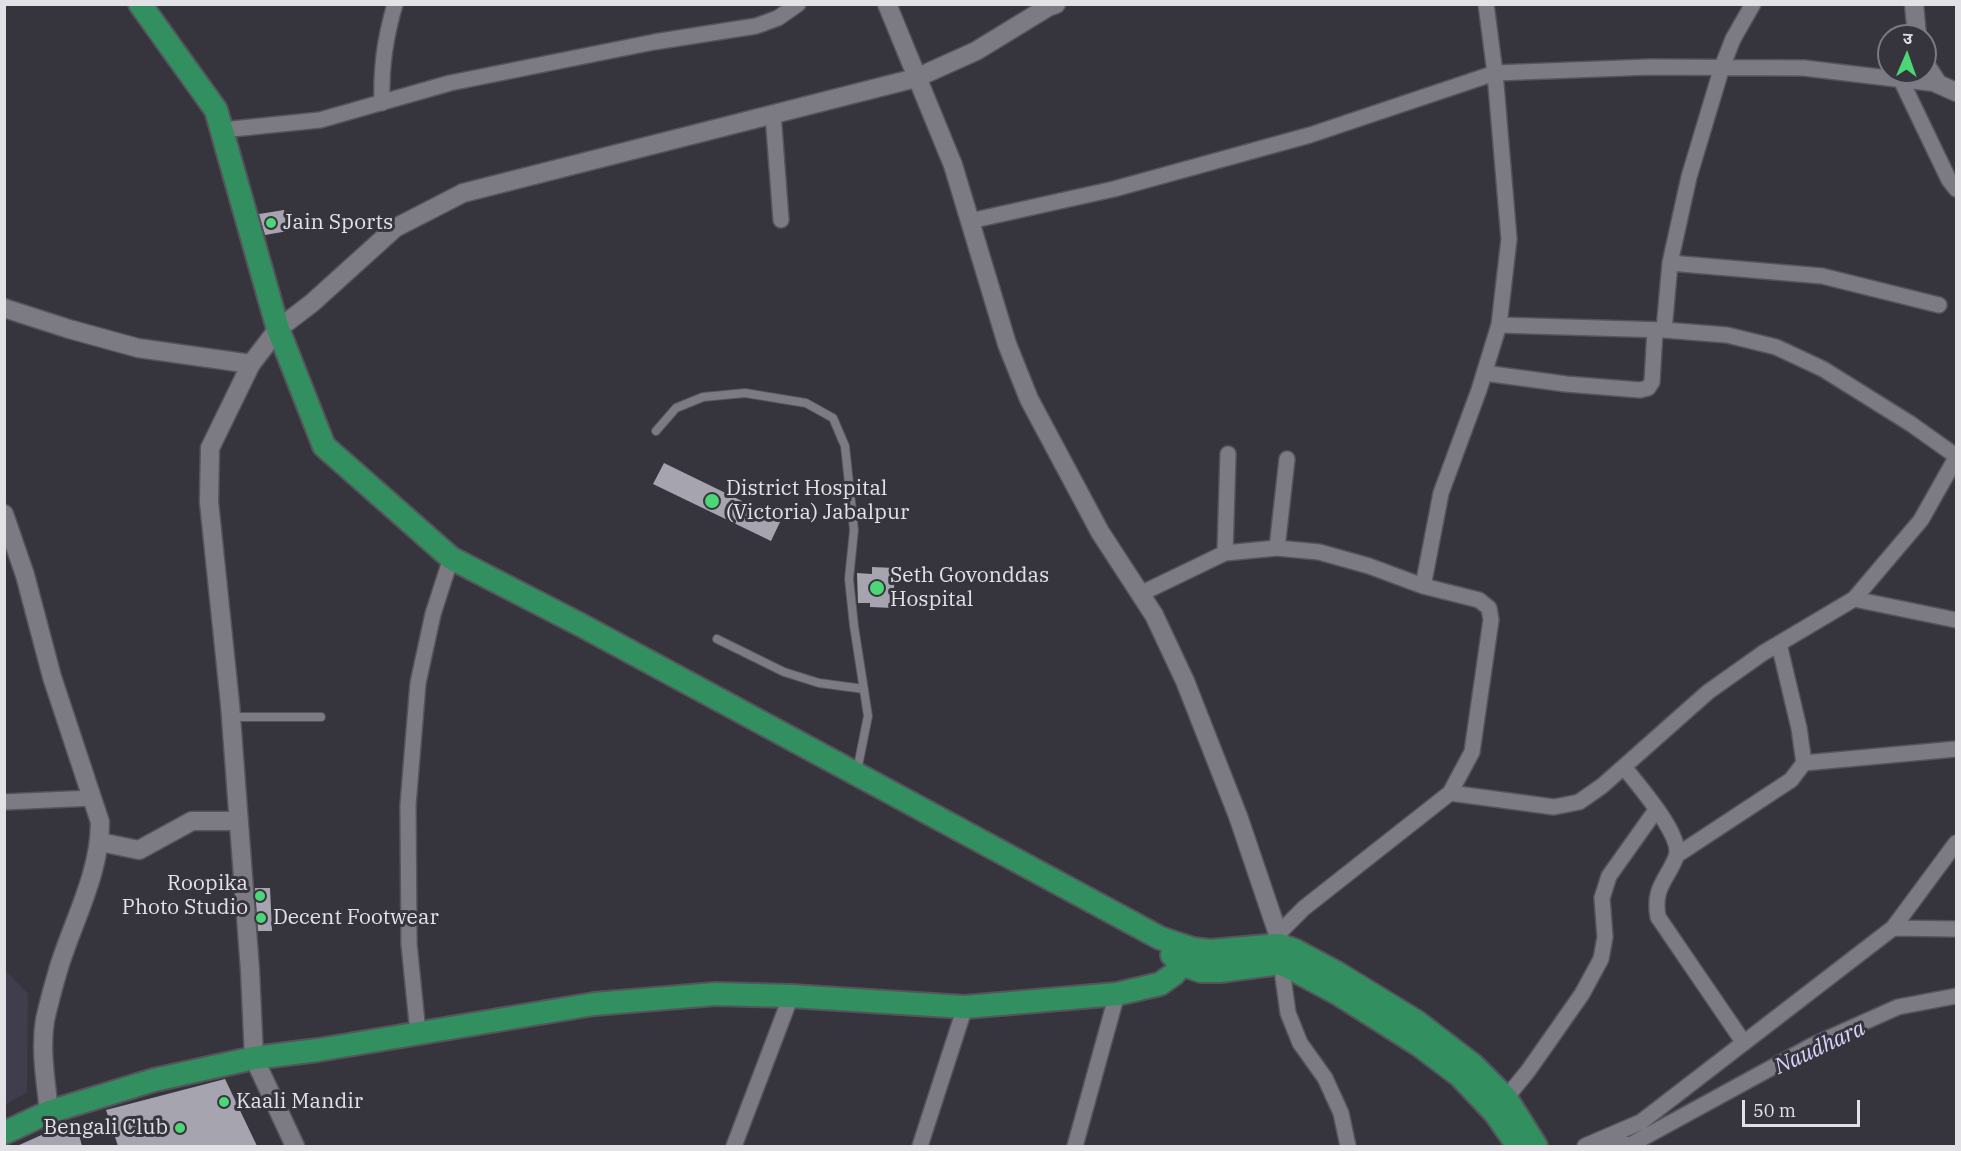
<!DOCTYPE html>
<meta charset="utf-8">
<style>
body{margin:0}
#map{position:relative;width:1961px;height:1151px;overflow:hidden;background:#36353e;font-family:"IBM Plex Serif","Noto Sans Devanagari",serif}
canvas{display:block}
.frame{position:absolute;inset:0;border:6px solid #e1e1e6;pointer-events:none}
.north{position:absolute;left:1877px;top:24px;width:60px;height:60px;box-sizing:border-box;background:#36353e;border:2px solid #7a7a81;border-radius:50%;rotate:2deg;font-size:16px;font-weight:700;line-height:24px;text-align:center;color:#e1e1e6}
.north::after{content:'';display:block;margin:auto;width:21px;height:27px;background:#4dd676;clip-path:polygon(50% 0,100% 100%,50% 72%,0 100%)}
.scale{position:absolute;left:1742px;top:1100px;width:118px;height:27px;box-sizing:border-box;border:3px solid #e1e1e6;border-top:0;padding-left:8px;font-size:18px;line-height:21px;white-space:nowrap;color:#e1e1e6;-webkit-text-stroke:4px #36353e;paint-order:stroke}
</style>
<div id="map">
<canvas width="1961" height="1151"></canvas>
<div class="frame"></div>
<div class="north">उ</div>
<div class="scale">50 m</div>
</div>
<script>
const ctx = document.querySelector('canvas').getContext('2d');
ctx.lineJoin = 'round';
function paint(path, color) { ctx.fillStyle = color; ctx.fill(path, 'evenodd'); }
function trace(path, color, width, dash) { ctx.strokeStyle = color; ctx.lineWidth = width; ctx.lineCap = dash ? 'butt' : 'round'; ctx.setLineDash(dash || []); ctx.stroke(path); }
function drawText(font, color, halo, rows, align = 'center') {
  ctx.font = font + ' "IBM Plex Serif",serif'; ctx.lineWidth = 6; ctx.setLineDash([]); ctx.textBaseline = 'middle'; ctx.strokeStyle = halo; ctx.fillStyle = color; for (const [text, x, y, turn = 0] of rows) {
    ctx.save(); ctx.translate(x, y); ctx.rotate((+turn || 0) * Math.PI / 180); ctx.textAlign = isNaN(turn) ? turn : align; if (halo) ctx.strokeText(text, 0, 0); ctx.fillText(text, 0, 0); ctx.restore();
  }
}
const built = new Path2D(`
 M 5,970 L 28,994 L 27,1092 L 5,1105 Z`);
const building = new Path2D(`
 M 284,210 L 288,231 L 265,235 L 259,214 Z
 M 664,463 L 781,520 L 771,541 L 653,484 Z
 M 872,567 L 895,568 L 893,608 L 870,607 L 870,603 L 858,603 L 857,573 L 872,574 Z
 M 255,888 L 270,888 L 272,931 L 258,931 Z
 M 225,1079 L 257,1146 L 118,1146 L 106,1110 Z
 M 75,1120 L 82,1146 L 17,1146 Z`);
const service = new Path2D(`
 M 656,431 L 676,408 L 703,397 L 745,393 L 806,403 L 833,418 L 845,446 L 854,530 L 849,579 L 854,626 L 868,716 L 857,771
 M 717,639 L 784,672 L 819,683 L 864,689
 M 231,717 L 321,717`);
const minor = new Path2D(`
 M 1901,80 L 1949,180 L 1956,189
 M 382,103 C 381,66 385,39 395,4
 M 773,114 L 781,220
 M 222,130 L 320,120 L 450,83 L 654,42 L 756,26 L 778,18 L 798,4
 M 970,221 L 1114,189 L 1310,135 L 1495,73 L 1650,67 L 1804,68 L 1938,84
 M 1670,263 L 1822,276 L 1939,305
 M 1499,325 L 1664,330 L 1727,335 L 1776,347 L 1823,369 L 1911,424 L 1956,456
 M 1664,330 L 1670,263 L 1689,177 L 1722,67 L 1733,39 L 1753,4
 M 1484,373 L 1566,384 L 1640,390 L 1648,388 L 1652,382 L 1655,330
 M 1277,548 L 1287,459
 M 1225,553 L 1228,454
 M 1140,594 L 1225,553 L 1277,548 L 1319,552 L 1369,566 L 1423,586
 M 1854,599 L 1956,620
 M 1804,763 L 1956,749
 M 1624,767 C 1637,784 1684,836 1676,857 C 1666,882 1653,887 1658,917 L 1744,1043
 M 1450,793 L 1554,807 L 1579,802 L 1602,786 L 1708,692 L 1763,653 L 1854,599 L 1921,520 L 1956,458
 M 4,802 L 93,798
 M 1677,855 L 1791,780 L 1804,763 L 1799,728 L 1779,644
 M 1893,928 L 1956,929
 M 1278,934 L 1304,908 L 1450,793 L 1472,752 L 1491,620 L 1489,608 L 1479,600 L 1423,586 L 1441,493 L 1479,390 L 1499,325 L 1509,239 L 1495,73 L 1486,4
 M 1281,963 L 1288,1013 L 1300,1043 L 1325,1078 L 1341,1113 L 1348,1146
 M 418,1033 L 409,944 L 408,805 L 418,683 L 433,614 L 451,558
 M 1501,1104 L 1528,1071 L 1582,994 L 1601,959 L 1605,937 L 1602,898 L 1609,876 L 1656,810
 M 1601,1139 L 1630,1145 L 1813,1045 L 1898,1007 L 1956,996
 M 734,1146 L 791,996
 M 920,1146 L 965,1007
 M 1075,1146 L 1117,994
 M 1585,1146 L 1641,1122 L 1893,928 L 1956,843`);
const tertiary = new Path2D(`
 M 887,4 L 953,165 L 1007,344 L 1029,399 L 1100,532 L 1154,615 L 1185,681 L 1238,816 L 1278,934 L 1281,958
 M 1914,4 L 1917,36
 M 1925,64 L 1938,84 L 1956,92
 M 4,308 L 69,329 L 138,348 L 251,364
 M 4,514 L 25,575 L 52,677 L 100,822 C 100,873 74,919 59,967 C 54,984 49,1002 45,1020 C 40,1050 46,1082 49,1112
 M 100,842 L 139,850 L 192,821 L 239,821
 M 295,1146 L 254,1058 L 250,970 L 230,704 L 209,502 L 210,448 L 251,364 L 278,329 L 312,303 L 395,228 L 463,193 L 916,78 L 976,51 L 1048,7 L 1056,4`);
const primary = new Path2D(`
 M 140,4 L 216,110 L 278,329 L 324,446 L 451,558 L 581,625 L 1160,938 L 1193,949 L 1210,951 L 1279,945 L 1294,950 L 1337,973 L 1417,1022 L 1473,1065 L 1506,1098 L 1536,1146
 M 1172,955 L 1181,964 L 1201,971 L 1220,971 L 1281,963 L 1337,993 L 1419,1045 L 1460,1076 L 1495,1113 L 1518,1146
 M 4,1133 L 49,1112 L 154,1080 L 254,1058 L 318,1050 L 594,1004 L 715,994 L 791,996 L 965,1007 L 1117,994 L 1160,984 L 1174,974 L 1193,949`);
const markers = [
 [271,223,6,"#4dd676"],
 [712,501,8,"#4dd676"],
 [877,588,8,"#4dd676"],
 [260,896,6,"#4dd676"],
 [261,918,6,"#4dd676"],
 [224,1102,6,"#4dd676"],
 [180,1128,6,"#4dd676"]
];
const poiNames = [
 ["Jain Sports",283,223],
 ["District Hospital",726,489],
 ["(Victoria) Jabalpur",726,513],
 ["Seth Govonddas",890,576],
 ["Hospital",890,600],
 ["Roopika",248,884,"right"],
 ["Photo Studio",248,908,"right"],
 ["Decent Footwear",273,918],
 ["Kaali Mandir",236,1102],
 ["Bengali Club",168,1128,"right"]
];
const waterNames = [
 ["Naudhara",1820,1048,-25]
];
paint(built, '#403e4c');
paint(building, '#a6a4af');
trace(service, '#55545b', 10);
trace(minor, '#55545b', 18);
trace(tertiary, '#55545b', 21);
trace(primary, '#55545b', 26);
trace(service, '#7c7b84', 8);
trace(minor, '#7c7b84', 15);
trace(tertiary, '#7c7b84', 18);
trace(primary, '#328f5f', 22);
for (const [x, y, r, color] of markers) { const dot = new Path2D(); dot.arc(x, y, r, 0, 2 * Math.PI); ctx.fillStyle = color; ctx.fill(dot); trace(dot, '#36353e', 2); }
drawText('21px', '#e1e1e6', '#36353e', poiNames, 'left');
drawText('italic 22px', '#d9d3fb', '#36353e', waterNames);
</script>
